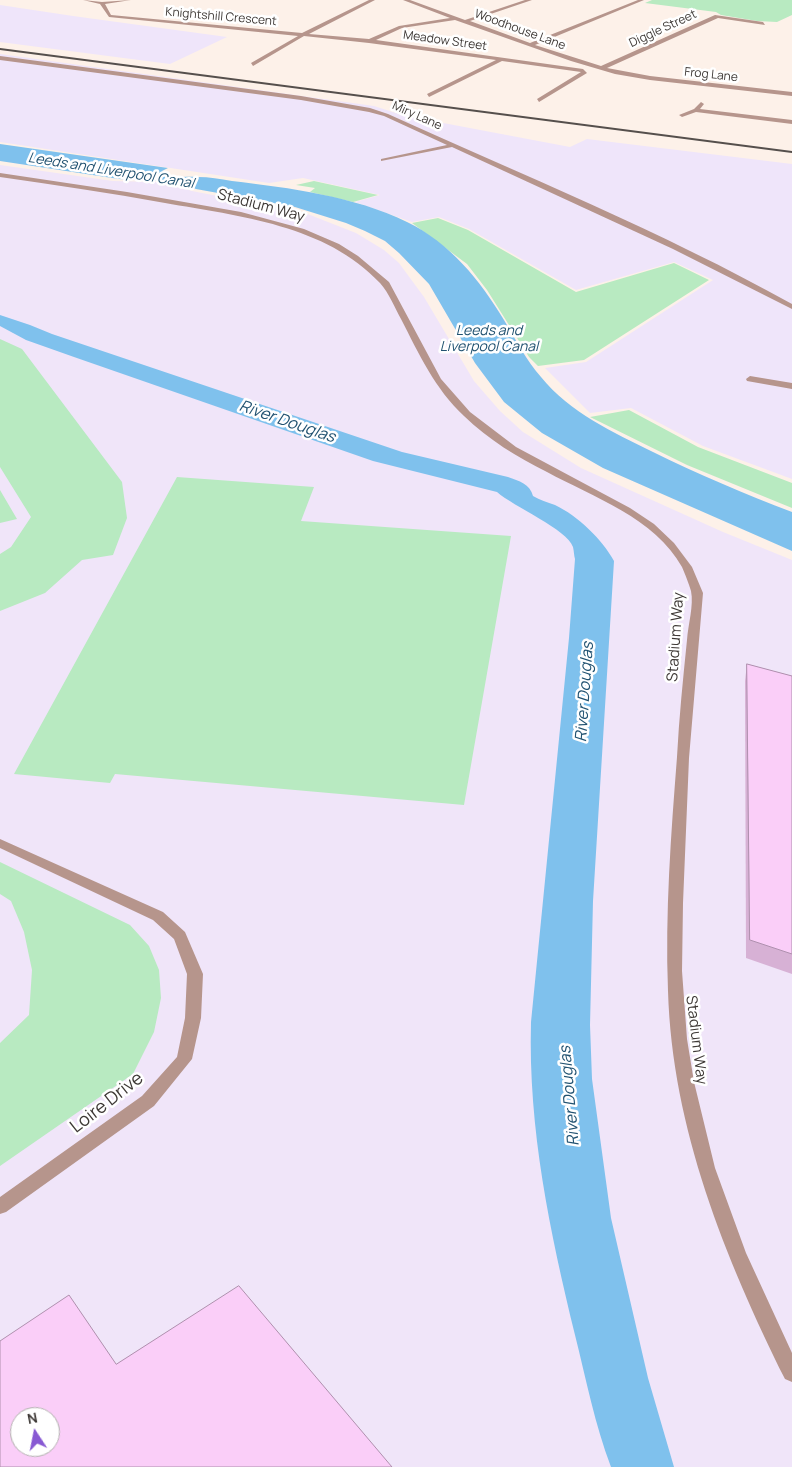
<!DOCTYPE html>
<style>
body{margin:0}
#map{position:relative;width:792px;height:1467px;overflow:hidden;background:#fdf1e9;font-family:Manrope,sans-serif}
canvas{display:block}
.north{position:absolute;left:10px;top:1407px;width:50px;height:50px;box-sizing:border-box;background:#fff;border:1px solid #b2b0af;border-radius:50%;rotate:349deg;font-size:14px;font-weight:700;line-height:20px;text-align:center;color:#3e3936}
.north::after{content:'';display:block;margin:auto;width:18px;height:22px;background:#8859d3;clip-path:polygon(50% 0,100% 100%,50% 72%,0 100%)}
</style>
<div id="map">
<canvas width="792" height="1467"></canvas>
<div class="north">N</div>
</div>
<script>
const ctx = document.querySelector('canvas').getContext('2d');
ctx.lineJoin = 'round';
function paint(path, color) { ctx.fillStyle = color; ctx.fill(path, 'evenodd'); }
function trace(path, color, width, dash) { ctx.strokeStyle = color; ctx.lineWidth = width; ctx.lineCap = dash ? 'butt' : 'round'; ctx.setLineDash(dash || []); ctx.stroke(path); }
function drawText(font, color, halo, rows, align = 'center') {
  ctx.font = font + ' Manrope,sans-serif'; ctx.lineWidth = 5; ctx.setLineDash([]); ctx.textBaseline = 'middle'; ctx.strokeStyle = halo; ctx.fillStyle = color; for (const [text, x, y, turn = 0] of rows) {
    ctx.save(); ctx.translate(x, y); ctx.rotate((+turn || 0) * Math.PI / 180); ctx.textAlign = isNaN(turn) ? turn : align; if (halo) ctx.strokeText(text, 0, 0); ctx.fillText(text, 0, 0); ctx.restore();
  }
}
const commercial = new Path2D(`
 M 0,165 L 113,181 L 157,182 L 176,186 L 192,191 L 305,213 L 356,233 L 384,250 L 399,263 L 424,297 L 474,381 L 500,411 L 523,432 L 581,468 L 723,532 L 792,560 L 792,1467 L 0,1467 ZM 20,1417 L 50,1417 L 50,1447 L 20,1447 Z`);
const industrial = new Path2D(`
 M 0,5 L 73,16 L 227,37 L 170,64 L 0,42 Z
 M 0,54 L 374,106 L 402,115 L 438,122 L 570,147 L 587,139 L 792,164 L 792,479 L 703,446 L 631,408 L 590,413 L 545,368 L 586,362 L 713,280 L 674,262 L 576,290 L 469,229 L 439,217 L 412,222 L 355,202 L 380,195 L 303,178 L 269,183 L 0,142 Z`);
const green = new Path2D(`
 M 652,0 L 792,0 L 792,15 L 777,22 L 757,21 L 721,15 L 716,12 L 645,3 Z
 M 314,181 L 378,195 L 353,202 L 310,192 L 315,188 L 296,185 Z
 M 438,218 L 468,230 L 576,292 L 674,263 L 709,280 L 584,360 L 538,366 L 529,357 L 487,290 L 467,264 L 412,223 Z
 M 0,339 L 22,349 L 122,482 L 127,518 L 113,555 L 82,560 L 45,593 L 0,611 L 0,554 L 11,547 L 31,517 L 0,467 Z
 M 629,410 L 698,447 L 792,483 L 792,508 L 687,465 L 590,417 Z
 M 177,477 L 314,487 L 301,521 L 511,536 L 464,805 L 115,774 L 110,783 L 14,774 Z
 M 0,490 L 17,519 L 0,523 Z
 M 0,862 L 130,925 L 149,946 L 159,970 L 161,998 L 154,1032 L 133,1074 L 0,1166 L 0,1043 L 29,1015 L 32,970 L 24,932 L 11,901 L 0,894 Z`);
const water = new Path2D(`
 M 0,144 L 168,168 L 162,171 C 174,180 184,176 198,177 C 209,177 220,179 232,181 C 290,188 354,196 407,222 C 450,243 480,280 504,320 C 516,340 526,360 541,377 C 570,413 613,432 653,452 C 698,474 745,494 792,512 L 792,551 L 603,468 L 542,433 L 504,402 L 475,363 L 429,284 L 399,253 L 385,241 L 365,231 L 346,223 L 295,207 L 196,189 L 179,182 L 119,179 L 0,161 Z
 M 0,315 L 30,325 L 52,334 L 402,452 L 508,477 C 519,481 530,484 533,496 C 540,500 547,502 555,505 C 578,516 602,539 614,561 L 593,901 L 590,1025 L 592,1079 L 611,1218 L 648,1378 L 674,1467 L 611,1467 C 595,1425 586,1379 575,1335 C 550,1232 528,1129 531,1022 L 569,638 L 575,559 C 574,556 574,551 573,547 C 567,529 514,507 497,492 L 373,461 L 74,357 L 26,340 L 0,326 Z`);
const minor = new Path2D(`
 M 83,0 L 102,2 L 131,0 L 105,4 L 111,15 L 302,33 L 369,0 L 375,0 L 309,34 L 369,39 L 399,26 L 450,18 L 403,0 L 410,0 L 465,20 L 525,0 L 532,0 L 470,21 L 530,43 L 638,0 L 644,0 L 535,45 L 601,66 L 715,15 L 763,22 L 765,25 L 718,18 L 607,68 L 650,76 L 792,92 L 792,96 L 650,80 L 615,74 L 571,61 L 455,20 L 402,28 L 376,40 L 583,69 L 587,73 L 539,102 L 537,99 L 581,72 L 502,61 L 429,97 L 427,94 L 496,60 L 369,43 L 304,36 L 253,66 L 251,63 L 298,36 L 109,17 L 100,4 Z
 M 0,56 L 301,96 L 370,108 L 388,114 C 521,174 663,232 792,304 L 792,309 L 673,249 L 452,147 L 381,161 L 381,159 L 447,145 L 384,116 L 369,112 L 301,100 L 0,60 Z
 M 701,102 L 704,104 L 700,109 L 792,120 L 792,124 L 696,112 L 682,117 L 679,115 L 694,109 Z
 M 0,173 L 127,192 L 241,212 L 304,229 L 339,244 L 358,256 L 389,282 L 441,379 L 470,412 L 516,447 L 630,508 L 654,524 L 674,543 L 692,567 L 703,593 L 689,758 L 683,903 L 682,971 L 687,1039 L 694,1082 L 715,1168 L 746,1253 L 792,1353 L 792,1382 L 785,1379 C 725,1258 672,1128 668,991 C 665,913 671,834 677,757 C 679,718 683,679 687,640 C 688,625 694,605 691,591 C 689,584 685,574 682,567 C 655,518 593,497 547,472 C 517,457 489,440 464,416 C 435,389 419,354 401,319 C 395,308 389,293 380,283 C 326,225 239,216 165,203 C 110,193 55,185 0,177 Z
 M 750,376 L 792,383 L 792,389 L 747,381 L 746,379 Z
 M 0,839 L 163,912 L 185,932 L 203,974 L 201,1018 L 192,1059 L 154,1106 L 6,1212 L 0,1214 L 0,1197 L 142,1096 L 177,1057 L 185,1018 L 187,974 L 174,939 L 153,920 L 0,848 Z`);
const rail = new Path2D(`
 M 0,49 L 792,152`);
const wall = new Path2D(`
 M 747,664 L 792,676 L 792,974 L 746,958 L 745,681 Z`);
const building = new Path2D(`
 M 747,664 L 792,676 L 792,954 L 750,940 Z
 M 239,1286 L 392,1467 L 0,1467 L 0,1341 L 69,1295 L 116,1364 ZM 20,1417 L 50,1417 L 50,1447 L 20,1447 Z`);
const farStreetnames = [
 ["Knightshill Crescent",221,17,5],
 ["Diggle Street",663,29,-25],
 ["Woodhouse Lane",520,30,20],
 ["Meadow Street",445,41,8],
 ["Frog Lane",711,75,6],
 ["Miry Lane",417,116,24]
];
const farWaternames = [
 ["Leeds and Liverpool Canal",111,171,9],
 ["Leeds and",489,331],
 ["Liverpool Canal",489,347]
];
const streetNames = [
 ["Stadium Way",261,206,15],
 ["Stadium Way",676,637,-86],
 ["Stadium Way",696,1040,83]
];
const waterNames = [
 ["River Douglas",287,422,19],
 ["River Douglas",585,692,-86],
 ["River Douglas",570,1096,-95]
];
const nearStreetnames = [
 ["Loire Drive",107,1103,-38]
];
paint(commercial, '#f0e5f9');
paint(industrial, '#efe5fa');
paint(green, '#b8eac1');
paint(water, '#7fc1ed');
paint(minor, '#b6958c');
trace(rail, '#554f4c', 2);
paint(wall, '#d7b1d5');
paint(building, '#facef8');
trace(building, '#af90ae', 1);
drawText('12px', '#3e3936', '#fff', farStreetnames);
drawText('italic 14px', '#215271', '#fff', farWaternames);
drawText('15px', '#3e3936', '#fff', streetNames);
drawText('italic 16px', '#215271', '#fff', waterNames);
drawText('18px', '#3e3936', '#fff', nearStreetnames);
</script>
